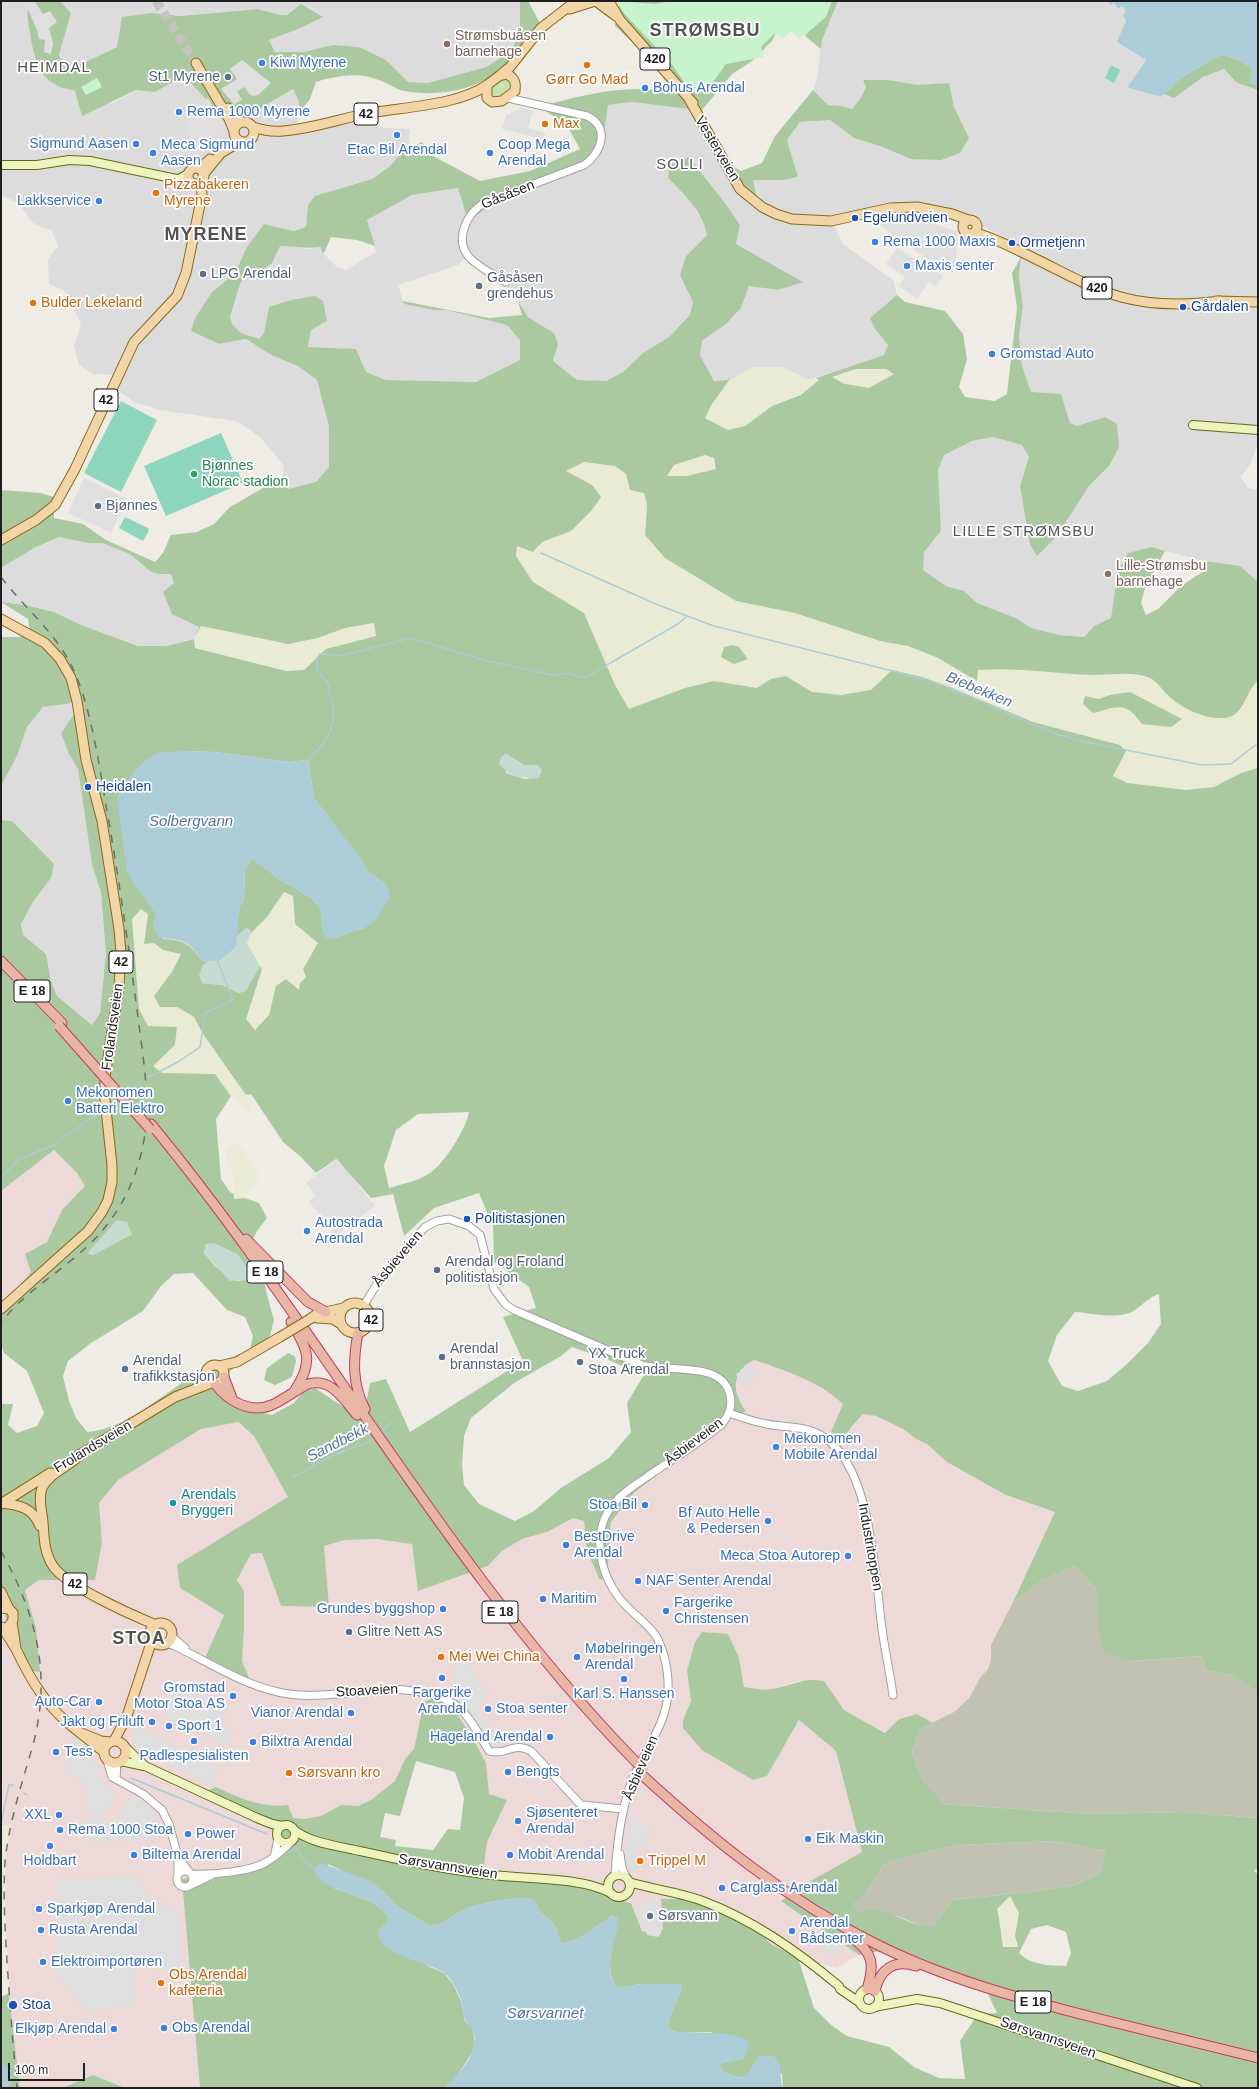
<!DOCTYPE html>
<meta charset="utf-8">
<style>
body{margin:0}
#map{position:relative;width:1259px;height:2089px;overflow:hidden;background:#efece6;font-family:Helvetica,sans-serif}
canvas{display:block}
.frame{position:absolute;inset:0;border:2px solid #1f1f1f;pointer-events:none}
.scale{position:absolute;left:8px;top:2063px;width:77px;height:18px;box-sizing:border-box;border:2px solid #1f1f1f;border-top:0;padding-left:5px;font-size:12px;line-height:14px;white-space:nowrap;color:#1f1f1f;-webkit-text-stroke:3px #fff;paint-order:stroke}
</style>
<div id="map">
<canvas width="1259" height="2089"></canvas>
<div class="frame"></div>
<div class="scale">100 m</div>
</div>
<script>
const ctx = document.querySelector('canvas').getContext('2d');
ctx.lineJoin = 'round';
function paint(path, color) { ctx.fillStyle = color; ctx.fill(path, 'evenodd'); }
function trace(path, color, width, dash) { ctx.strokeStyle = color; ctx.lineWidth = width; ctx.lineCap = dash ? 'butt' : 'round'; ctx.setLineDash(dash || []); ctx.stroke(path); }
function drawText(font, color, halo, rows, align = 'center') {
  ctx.font = font + ' Helvetica,sans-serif'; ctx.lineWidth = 3.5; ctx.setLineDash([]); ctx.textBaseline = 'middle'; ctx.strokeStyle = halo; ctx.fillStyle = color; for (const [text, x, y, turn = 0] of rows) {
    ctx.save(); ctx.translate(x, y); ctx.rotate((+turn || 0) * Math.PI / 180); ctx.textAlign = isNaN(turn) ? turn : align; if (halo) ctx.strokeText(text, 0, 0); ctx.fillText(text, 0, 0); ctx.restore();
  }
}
const residential = new Path2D(`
 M 1,1 L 37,1 L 27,12 L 53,84 L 110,104 L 137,90 L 155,92 L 184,76 L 235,130 L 240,129 L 254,112 L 293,89 L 299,102 L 298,130 L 358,121 L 386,128 L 410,129 L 409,144 L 390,166 L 372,179 L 344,187 L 308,205 L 306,227 L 294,231 L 264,224 L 235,273 L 212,292 L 195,318 L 192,331 L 219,344 L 246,339 L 271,355 L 298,366 L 317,380 L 329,426 L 329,467 L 316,482 L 288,489 L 282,479 L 284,466 L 261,438 L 243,425 L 235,421 L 160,410 L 136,403 L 115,389 L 112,375 L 93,374 L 79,365 L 74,345 L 81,325 L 66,291 L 49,284 L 48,259 L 58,246 L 52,231 L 33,223 L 18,203 L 1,195 Z
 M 60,1 L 520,1 L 520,32 L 511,51 L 486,67 L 428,83 L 408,82 L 386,60 L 333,45 L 304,52 L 275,52 L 269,40 L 296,30 L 302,4 L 287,15 L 281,15 L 257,9 L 181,16 L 151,13 L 117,47 L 67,71 L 59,55 L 71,13 Z
 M 838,1 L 1108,1 L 1110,5 L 1114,2 L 1119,8 L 1122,6 L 1126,11 L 1126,21 L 1141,56 L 1146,60 L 1128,86 L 1129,88 L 1161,97 L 1164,94 L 1174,97 L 1203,77 L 1224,69 L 1237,83 L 1258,90 L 1258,444 L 1250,464 L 1241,477 L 1248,488 L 1258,490 L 1258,582 L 1240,566 L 1210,563 L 1152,547 L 1118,570 L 1111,618 L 1094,626 L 1084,637 L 1059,635 L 1031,628 L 1016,618 L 977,603 L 964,591 L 946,586 L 922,570 L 924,552 L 941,531 L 938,470 L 944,455 L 972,441 L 993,437 L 1022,445 L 1030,457 L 1020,486 L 1072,511 L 1089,486 L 1109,466 L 1105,417 L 1077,426 L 1070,423 L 1061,394 L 1031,393 L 1022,366 L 1019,337 L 1023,306 L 1019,277 L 1022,247 L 969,219 L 912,205 L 833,223 L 843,244 L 893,280 L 897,295 L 870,318 L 875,329 L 888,345 L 884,355 L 808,380 L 782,367 L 754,367 L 727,380 L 714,381 L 700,355 L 702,341 L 726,324 L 741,308 L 749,286 L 778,290 L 802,282 L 735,244 L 707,182 L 689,157 L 668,178 L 689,200 L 705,225 L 707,235 L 686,256 L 680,275 L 694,302 L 690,315 L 669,337 L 643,353 L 623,372 L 606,381 L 577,380 L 553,361 L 558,344 L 554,333 L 528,317 L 511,291 L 471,252 L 458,265 L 398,285 L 404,304 L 433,310 L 446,310 L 507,325 L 520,340 L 520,360 L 476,382 L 386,380 L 366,372 L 356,349 L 308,347 L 311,330 L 269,307 L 264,333 L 259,339 L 241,333 L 232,324 L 230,317 L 240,284 L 249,268 L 272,263 L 279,246 L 297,246 L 307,249 L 322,247 L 322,252 L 337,267 L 346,270 L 376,252 L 367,220 L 412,195 L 459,188 L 468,221 L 493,204 L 519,193 L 604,135 L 607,105 L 632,102 L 688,109 L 758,202 L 753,180 L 783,180 L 798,177 L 787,140 L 800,122 L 830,120 L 854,138 L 883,147 L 969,138 L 954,107 L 949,83 L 918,85 L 889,80 L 863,80 L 866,87 L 861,98 L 852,109 L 843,106 L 828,105 L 813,90 L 817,79 L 822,40 Z
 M 59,537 L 88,543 L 102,543 L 130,554 L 151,572 L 158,574 L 171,574 L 174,583 L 200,627 L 195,638 L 166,646 L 138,646 L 81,625 L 54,612 L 25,605 L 1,602 L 1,568 L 34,548 Z
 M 73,703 L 78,709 L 69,754 L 78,769 L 92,864 L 101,893 L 106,953 L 100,1013 L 92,1025 L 57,996 L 51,981 L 46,954 L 23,935 L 21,924 L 33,902 L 51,878 L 12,821 L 1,820 L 1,783 L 3,782 L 17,756 L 27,727 L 43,707 Z`);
const commercial = new Path2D(`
 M 54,1150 L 77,1173 L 86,1186 L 62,1210 L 47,1242 L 25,1254 L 31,1272 L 1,1307 L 1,1191 Z
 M 754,1360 L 807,1379 L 832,1393 L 843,1404 L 831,1432 L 852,1428 L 863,1414 L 876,1416 L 903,1429 L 916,1439 L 927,1444 L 935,1451 L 1006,1495 L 1055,1512 L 1003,1624 L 991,1645 L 991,1659 L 988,1669 L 980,1678 L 969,1698 L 954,1712 L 933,1723 L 917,1714 L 899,1719 L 886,1733 L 844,1710 L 837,1701 L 800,1680 L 771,1690 L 744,1687 L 739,1658 L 687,1671 L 691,1701 L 683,1720 L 753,1780 L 767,1776 L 800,1720 L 836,1751 L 862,1852 L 802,1886 L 781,1901 L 859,1955 L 837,1968 L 798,1958 L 771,1944 L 746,1920 L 663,1929 L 655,1934 L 642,1931 L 631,1903 L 616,1899 L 588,1886 L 482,1872 L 487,1842 L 507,1800 L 489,1794 L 486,1763 L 424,1702 L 414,1749 L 405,1759 L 395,1781 L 371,1800 L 358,1806 L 341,1805 L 321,1816 L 304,1819 L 293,1818 L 288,1805 L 274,1808 L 240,1798 L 216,1787 L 264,1821 L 281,1836 L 276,1852 L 193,1993 L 200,2088 L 125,2088 L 93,2075 L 63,2088 L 20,2088 L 10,2005 L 5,1907 L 6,1853 L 12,1825 L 1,1826 L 1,1596 L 36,1628 L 25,1590 L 39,1580 L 95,1579 L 102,1543 L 99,1503 L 118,1480 L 201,1429 L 237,1422 L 254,1436 L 288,1497 L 180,1588 L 224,1615 L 204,1660 L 250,1679 L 242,1661 L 244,1629 L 237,1580 L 251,1554 L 262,1553 L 281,1606 L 329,1607 L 323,1546 L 345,1540 L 376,1539 L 412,1544 L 418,1591 L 488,1566 L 502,1551 L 522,1539 L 547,1532 L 573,1518 L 584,1521 L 587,1551 L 607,1576 L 611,1522 L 634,1493 L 722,1423 L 746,1411 L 738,1400 L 736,1381 L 744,1365 Z`);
const construction = new Path2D(`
 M 1074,1566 L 1097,1590 L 1097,1618 L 1131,1661 L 1201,1656 L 1206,1670 L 1233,1676 L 1258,1693 L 1258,1818 L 1185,1812 L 1091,1814 L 942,1804 L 922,1779 L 912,1752 L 920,1729 L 954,1712 L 969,1698 L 980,1678 L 988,1669 L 991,1659 L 991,1645 L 1013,1602 L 1043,1580 Z
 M 1055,1841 L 1106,1851 L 1100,1873 L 1076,1885 L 1030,1892 L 952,1900 L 933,1926 L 924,1927 L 897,1916 L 860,1912 L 851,1904 L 863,1897 L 883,1865 L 906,1857 L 957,1845 Z`);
const farmland = new Path2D(`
 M 755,367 L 782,367 L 808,380 L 816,378 L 819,380 L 801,395 L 772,406 L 745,426 L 728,430 L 705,418 L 712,404 L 730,379 Z
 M 856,369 L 886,369 L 895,374 L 869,388 L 845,384 L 832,377 Z
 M 705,455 L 714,458 L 717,469 L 687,476 L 667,477 L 674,465 Z
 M 584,462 L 615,466 L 626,474 L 630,490 L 644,493 L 647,505 L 645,535 L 665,558 L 709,586 L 736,601 L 795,613 L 880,641 L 908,646 L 936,657 L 977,681 L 978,670 L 1005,668 L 1064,674 L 1124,674 L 1151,679 L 1172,700 L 1240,710 L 1254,684 L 1258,681 L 1258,768 L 1241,773 L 1214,787 L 1186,790 L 1127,783 L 1113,776 L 1126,751 L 1120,745 L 1033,722 L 950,687 L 922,677 L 892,670 L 871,690 L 841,695 L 812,692 L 786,676 L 771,679 L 757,688 L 714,681 L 685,688 L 629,710 L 615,685 L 584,613 L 533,582 L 516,556 L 517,546 L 537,549 L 542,542 L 571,531 L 592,485 L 566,472 ZM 1085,696 L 1155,706 L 1182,719 L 1134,712 L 1123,706 L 1093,713 Z
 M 374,623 L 377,636 L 326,649 L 304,670 L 286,671 L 195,648 L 194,639 L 201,626 L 288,644 L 318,638 L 345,628 Z
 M 284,892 L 293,896 L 295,924 L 318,943 L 303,969 L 306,977 L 300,983 L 299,990 L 286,979 L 276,986 L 269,1015 L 255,1030 L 246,1019 L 262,969 L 247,943 L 251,932 L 267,917 Z
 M 141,909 L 148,914 L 154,943 L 163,950 L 181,954 L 172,972 L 161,1007 L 177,1007 L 194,1017 L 203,1034 L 249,1100 L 252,1116 L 233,1098 L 215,1074 L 162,1073 L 152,1066 L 175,1045 L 177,1027 L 148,1027 L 139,1009 L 132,919 Z
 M 239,1141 L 237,1144 L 244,1151 L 260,1177 L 244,1199 L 234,1199 L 234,1180 L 226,1155 L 227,1147 Z
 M 12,1824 L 6,1853 L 5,1907 L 1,1907 L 1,1826 Z
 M 1010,1895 L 1019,1913 L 1015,1936 L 1018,1947 L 1003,1947 L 997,1909 Z`);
const grass = new Path2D(`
 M 503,79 L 509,81 L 511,84 C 508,93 500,101 491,95 L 490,91 L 497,82 Z`);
const forest = new Path2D(`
 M 37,1 L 60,1 L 71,13 L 59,55 L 67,71 L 117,47 L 122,17 L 151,13 L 181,16 L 257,9 L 281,15 L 287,15 L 301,4 L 323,17 L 296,30 L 269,40 L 275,52 L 304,52 L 333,45 L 359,47 L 386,60 L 408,82 L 428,83 L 486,67 L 511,51 L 520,32 L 520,1 L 528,1 L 541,25 C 529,38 518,56 503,68 C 475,91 436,98 400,90 C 395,88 383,81 376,79 C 356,72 335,76 316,82 L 310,99 L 302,109 L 298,117 L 299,102 L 293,89 L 254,112 L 240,129 L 235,130 L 184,76 L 155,92 L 136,90 L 82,116 L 75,91 C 69,89 60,88 54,84 C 33,73 30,33 27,12 Z
 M 620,1 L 700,1 L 714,6 L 783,18 L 772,41 L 752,61 L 732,74 L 702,110 L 727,163 L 741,171 L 762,163 L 775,136 L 813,90 L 828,105 L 843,106 L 852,109 L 861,98 L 866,87 L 863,80 L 889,80 L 918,85 L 949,83 L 954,107 L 969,138 L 960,153 L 941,160 L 911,159 L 883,147 L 854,138 L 830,120 L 800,122 L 787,140 L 798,177 L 783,180 L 753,180 L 758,203 L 748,201 L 701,124 L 688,109 L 632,102 L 608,105 L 604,135 L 595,159 L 576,172 L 493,204 L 468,221 L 458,188 L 412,195 L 367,220 L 375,246 L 357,240 L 331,237 L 324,253 L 322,252 L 321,247 C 307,249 294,246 280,246 L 272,263 L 263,270 L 249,268 L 240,284 L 230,317 L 232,324 L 241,333 L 259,339 L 264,333 L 269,307 L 291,300 L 315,296 L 323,301 L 327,321 L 311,330 L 308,347 L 356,349 L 366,372 L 386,380 L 476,382 L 520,360 L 520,340 L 507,325 L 446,310 L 433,310 L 404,304 L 403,301 L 489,318 L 522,315 L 518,301 L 528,317 L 554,333 L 558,344 L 553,361 L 577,380 L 606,381 L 623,372 L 643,353 L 669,337 L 690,315 L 693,302 L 680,275 L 686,256 L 707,235 C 703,212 684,194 668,178 L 670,165 L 689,157 C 706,180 725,201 740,225 L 736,244 L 803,282 L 778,290 L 749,286 L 741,308 L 726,324 L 702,341 L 700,355 L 714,381 L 727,380 L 755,367 L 730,379 L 712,404 L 705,418 L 728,430 L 745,426 L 772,406 L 801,395 L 819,380 L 816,378 L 884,355 L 888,345 L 875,329 L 870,318 L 897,295 L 905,302 L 945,311 L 963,334 L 967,359 L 959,387 L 965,397 L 995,401 L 1007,394 L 1017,308 L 1012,273 L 1021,257 L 1019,277 L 1023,306 L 1019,337 L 1022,366 L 1031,392 L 1061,394 L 1070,423 L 1077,426 L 1105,417 L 1117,424 L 1119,447 L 1109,466 L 1089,486 L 1056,537 L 1037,556 L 1030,544 L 1020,486 L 1029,457 L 1022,445 L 993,437 L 972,441 L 944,455 L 938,470 L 941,531 L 924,552 L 923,570 L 946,586 L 964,591 L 977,603 L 1016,618 L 1031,628 L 1059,635 L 1084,637 L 1094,626 L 1111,618 L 1118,570 L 1128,553 L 1152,547 L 1165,551 L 1145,588 L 1141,603 L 1146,615 L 1158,609 L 1180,587 L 1205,570 L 1205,561 L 1240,566 L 1258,582 L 1258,681 C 1245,691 1245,716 1225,718 C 1208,720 1185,710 1172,699 C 1165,694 1158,682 1150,678 C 1132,671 1111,675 1093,675 C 1054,674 1017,667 978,670 L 977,681 L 936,657 L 908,646 L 880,641 L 795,613 L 736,601 L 665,558 L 645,535 L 647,505 L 644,493 L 630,490 L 626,474 L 615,466 L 584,462 L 566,471 L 592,485 L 601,497 L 592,510 L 571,531 L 542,542 L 533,552 L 517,546 L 516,556 L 533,582 L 584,613 L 615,685 L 629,709 L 685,688 L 714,681 L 757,688 L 771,679 L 786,676 L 812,692 L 841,695 L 871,690 L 892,670 L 922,677 L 950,687 L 1033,722 L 1120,745 L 1126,751 L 1113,776 L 1127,783 L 1186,790 L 1214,787 L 1241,773 L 1258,768 L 1258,1693 L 1233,1676 L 1206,1670 L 1201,1656 L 1130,1661 L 1104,1652 L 1097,1618 L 1097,1590 L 1074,1566 L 1043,1580 L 1013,1602 L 1055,1512 L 1006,1495 L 947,1462 L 927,1444 L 916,1439 L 903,1429 L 876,1416 L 863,1414 L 841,1439 L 831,1432 L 843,1404 C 818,1380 785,1371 754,1360 C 731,1371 732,1393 746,1411 L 722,1423 L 634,1493 L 611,1522 L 607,1576 L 600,1580 L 587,1551 L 584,1521 L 573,1518 L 547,1532 L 522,1539 L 502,1551 L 488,1566 L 418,1591 L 412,1544 L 376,1539 L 345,1540 L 324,1546 L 329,1607 L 281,1606 L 262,1553 L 251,1554 L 237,1580 L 244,1591 L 244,1629 L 242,1661 L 250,1680 L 204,1660 L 224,1615 L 180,1588 L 177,1565 L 288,1497 L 254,1436 L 238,1422 L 201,1429 L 118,1480 L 99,1503 L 102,1543 L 95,1580 L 39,1580 L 25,1590 L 36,1628 L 40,1672 L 25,1670 L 13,1649 L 1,1596 L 1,1404 L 13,1404 L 8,1425 L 17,1433 L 37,1426 L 44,1413 L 27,1371 L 4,1353 L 1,1344 L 1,1307 L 31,1272 L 25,1254 L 47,1242 L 62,1210 L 85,1186 L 77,1173 L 54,1150 L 1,1191 L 1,820 L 12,821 L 54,864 L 51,878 L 33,902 L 21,924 L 23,935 L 46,954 L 51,981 L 57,996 L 92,1025 L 100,1013 L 106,953 L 101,893 L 92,864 L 78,769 L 69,754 L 61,733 L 78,709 L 73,703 L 43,707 L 27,727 L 17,756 L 3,782 L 1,783 L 1,637 L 20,637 L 30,631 L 28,619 L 1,602 L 25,605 L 54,612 L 81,625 L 138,646 L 166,646 L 194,639 L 195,648 L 286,671 L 304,670 L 326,649 L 376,636 L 374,623 L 345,628 L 318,638 L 288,644 L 201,626 L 196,635 L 199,627 L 172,614 L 163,592 L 174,583 L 171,574 L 158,574 L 151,572 L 130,554 L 102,543 L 88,543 L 59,537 L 34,548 L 1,568 L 1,490 L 41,493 L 54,497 L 54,518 L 83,524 L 106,540 L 155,562 L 163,553 L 171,535 L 197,532 L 214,524 L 230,507 L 277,480 L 286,479 L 288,489 L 316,482 L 329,467 L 329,426 L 317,380 L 298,366 L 271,355 L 246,339 L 219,344 L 191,331 L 195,318 L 212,292 L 235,273 L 247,247 L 264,224 L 294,231 L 306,227 L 308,205 L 315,196 L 372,179 L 390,166 L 404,150 L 422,142 L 433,156 L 480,181 L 530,171 L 580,149 L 566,124 L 539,107 C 571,98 605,89 639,89 C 651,89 667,93 677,85 L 615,26 ZM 856,369 L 886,369 L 894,374 L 869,388 L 845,384 L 832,377 ZM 705,455 L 714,458 L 716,469 L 687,476 L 667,476 L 674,465 ZM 184,751 L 215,752 L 289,762 L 308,760 L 314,798 L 361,860 L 367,870 L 387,886 L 364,928 L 350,932 L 336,938 L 324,934 L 320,908 L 311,898 L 292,886 L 283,882 L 252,858 L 245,869 L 244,899 L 239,908 L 236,937 L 249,929 L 251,933 L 267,917 L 284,892 L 293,896 L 295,924 L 318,943 L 303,969 L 306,977 L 300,983 L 299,990 L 286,979 L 276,986 L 269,1015 L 255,1030 L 246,1019 L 262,969 L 260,966 L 245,991 L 239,993 L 222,985 L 202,983 L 208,962 L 204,962 C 188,944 187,940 163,939 L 153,923 L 157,915 L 127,871 L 124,840 ZM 506,754 L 524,765 L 538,765 L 539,777 L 525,779 L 506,773 ZM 141,909 L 148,914 L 144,944 L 154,943 L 163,950 L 181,954 L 172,972 L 154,996 L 160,1007 L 177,1007 L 194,1017 L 203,1034 L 246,1095 L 251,1094 L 283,1142 L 301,1157 L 316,1173 L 336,1159 L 371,1198 L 393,1194 L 404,1236 L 434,1208 L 479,1193 L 493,1226 L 494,1262 L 529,1287 L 536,1308 L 503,1317 L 523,1361 L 410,1432 L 386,1379 L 370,1383 L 366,1404 L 351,1412 L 315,1388 L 302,1393 L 294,1403 L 272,1415 L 247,1409 L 225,1391 L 227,1374 L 270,1336 L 274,1320 L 266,1291 L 263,1275 L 248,1249 L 257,1231 L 267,1218 L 259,1203 L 245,1198 L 234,1199 L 234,1194 L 230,1192 L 221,1179 L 216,1119 L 231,1096 L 215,1074 L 162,1073 L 153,1066 L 175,1045 L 177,1027 L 148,1026 L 139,1009 L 132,919 ZM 469,1112 C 466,1129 444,1164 430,1173 C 418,1181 403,1184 389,1188 L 384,1166 L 396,1130 L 418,1114 ZM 117,1220 L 132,1234 L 93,1255 L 88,1253 ZM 206,1244 L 237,1254 L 254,1279 L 237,1281 L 215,1266 L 204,1253 ZM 193,1273 L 227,1310 L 245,1317 L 253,1336 L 250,1350 C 239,1355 229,1358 218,1361 C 210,1364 202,1371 194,1375 C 161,1395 127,1429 87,1432 L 76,1418 L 69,1401 L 63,1376 L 68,1361 L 91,1343 L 143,1311 L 161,1286 L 174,1274 ZM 1159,1294 L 1161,1324 L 1148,1343 L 1127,1364 L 1107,1381 L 1078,1391 L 1062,1386 L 1048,1361 L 1057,1335 L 1075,1312 C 1091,1313 1118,1320 1133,1311 C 1142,1306 1148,1297 1159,1294 ZM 572,1347 L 604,1358 L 644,1375 L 627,1403 L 631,1432 L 609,1458 L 561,1488 L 534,1511 L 515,1521 L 479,1504 L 464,1485 L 462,1465 L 464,1436 L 471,1418 L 514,1383 L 561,1356 Z
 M 820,1 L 838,1 L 822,40 L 821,49 L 805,36 L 821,10 Z
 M 1222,54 L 1239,60 L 1253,69 L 1250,83 L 1258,85 L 1258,90 L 1237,83 L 1224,69 L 1203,77 L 1174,98 L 1164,94 L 1184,76 Z
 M 733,645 L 739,647 L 748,659 L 734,664 L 721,657 L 724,647 Z
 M 1130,692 L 1182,719 L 1171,727 L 1142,724 C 1125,700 1118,707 1093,713 L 1083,704 L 1085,696 L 1099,699 L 1110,695 Z
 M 288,1353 L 295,1356 L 296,1361 L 292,1377 L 275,1385 L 264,1380 L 267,1368 Z
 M 702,1632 L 728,1634 L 739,1658 L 744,1687 C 753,1688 764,1691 772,1689 C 791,1686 804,1677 824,1681 L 844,1710 L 885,1733 L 899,1719 L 917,1714 L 933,1723 L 920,1729 L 912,1752 L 922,1779 L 943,1804 L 1091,1814 L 1185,1812 L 1258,1818 L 1258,1868 L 1254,1871 L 1258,1874 L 1258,2088 L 783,2088 L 782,2074 L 760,2056 L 749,2073 L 743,2078 C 733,2076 725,2075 719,2066 L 722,2063 L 745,2058 L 711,2032 L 682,2033 L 672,2031 L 668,2027 L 669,2019 L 682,1987 L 680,1984 L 641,1984 L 621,1988 L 615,1986 C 604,1966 615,1940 618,1919 L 612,1916 L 583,1936 L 564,1944 L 559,1941 C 557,1924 554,1925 542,1914 C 538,1909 537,1902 531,1899 C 523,1895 477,1904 468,1908 C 453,1913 448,1925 429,1926 L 397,1906 L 382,1890 L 328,1864 L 335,1889 C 354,1895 376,1900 388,1916 L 388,1921 L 378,1932 L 428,1966 L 444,1973 L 453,1984 L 461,2001 L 465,2021 L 473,2029 L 475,2048 L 457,2076 L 444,2088 L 200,2088 L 182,1879 C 207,1877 263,1875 276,1851 C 278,1847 279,1841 281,1836 L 264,1821 L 204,1792 L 216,1787 C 238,1797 262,1809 288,1805 L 293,1818 L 304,1819 L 321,1816 L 341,1805 L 358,1806 L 371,1800 L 395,1781 L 405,1759 L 414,1749 L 424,1702 L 434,1698 L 455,1711 L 472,1737 L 486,1763 L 489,1794 L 507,1800 L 487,1842 L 483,1872 L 588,1886 L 616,1899 L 631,1903 L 642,1931 L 655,1934 L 663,1929 L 661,1899 L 688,1899 L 746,1920 L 771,1944 L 798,1958 L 814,2008 L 831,2025 L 847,2036 L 889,2047 L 914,2067 L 939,2078 L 965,2079 L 960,2041 L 978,2014 L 997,2013 L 988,1994 L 968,1981 L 886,1950 L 859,1955 L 781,1901 L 802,1886 L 862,1852 L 836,1751 L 799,1720 L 767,1776 L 753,1780 L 702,1750 L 683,1728 L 683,1720 L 691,1701 L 687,1671 L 695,1642 ZM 416,1761 L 455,1772 L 464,1798 L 460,1830 L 448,1829 L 433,1850 L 395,1846 L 396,1840 L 380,1837 L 385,1813 L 400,1816 ZM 1055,1841 L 1106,1851 L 1100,1873 L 1076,1885 L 1030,1892 L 952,1900 L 933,1926 C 908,1929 887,1903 860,1912 L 852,1904 L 863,1897 L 883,1865 L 906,1857 L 957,1845 ZM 1010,1896 L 1019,1913 L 1015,1936 L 1018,1947 L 1003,1947 C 1001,1934 1000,1922 997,1909 ZM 1047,1925 L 1066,1932 L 1071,1953 L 1066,1966 C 1048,1965 1033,1966 1019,1953 L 1031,1929 Z
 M 9,1993 L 10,2005 L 20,2088 L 7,2088 L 12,2079 L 1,2063 L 1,1997 Z
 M 93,2075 L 125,2088 L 63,2088 Z`);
const wetland = new Path2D(`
 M 506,754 L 524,765 L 538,765 L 542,770 L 539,778 C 523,779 510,777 499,764 L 501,757 Z
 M 247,927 L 251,933 L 247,943 L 260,966 L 246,991 L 239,993 L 222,985 L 202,983 L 199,975 L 203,965 L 207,962 L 204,962 L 221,960 L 236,947 L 236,937 Z
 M 117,1220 L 127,1222 L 132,1234 L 93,1255 L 88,1253 Z
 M 214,1243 L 237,1254 L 255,1279 L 230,1281 L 204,1253 L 206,1244 Z`);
const park = new Path2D(`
 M 617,1 L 655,4 L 671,1 L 832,1 L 826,17 L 800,39 L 791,31 L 783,39 L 775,33 L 761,47 L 764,57 L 726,64 L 708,89 L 700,93 L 692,91 L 687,86 L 673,66 L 622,11 Z
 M 97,78 L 102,87 L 86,95 L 81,87 Z`);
const pitch = new Path2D(`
 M 1111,65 L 1120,70 L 1114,83 L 1105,78 Z
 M 121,401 L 157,420 L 121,492 L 84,473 Z
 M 221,433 L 243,483 L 166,516 L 144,466 Z
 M 125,517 L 148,528 L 149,530 L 143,541 L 119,528 Z`);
const parking = new Path2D(`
 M 35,2 L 43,14 L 50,11 L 57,22 L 49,28 L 53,43 L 51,54 L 44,52 L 45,40 L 39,39 L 37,30 L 27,7 Z
 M 242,60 L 271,83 L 258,95 L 253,96 L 249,94 L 245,87 L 237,91 L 242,100 L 234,104 L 221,89 L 237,79 L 230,69 Z
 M 208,98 L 226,130 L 195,162 L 184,155 L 174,146 L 191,126 L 187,123 Z
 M 522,108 L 533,110 L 528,128 L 545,133 L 544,139 L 502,129 L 506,115 Z
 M 904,219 L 927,222 L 956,231 L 958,235 L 955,266 L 947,273 L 875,222 Z
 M 897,248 L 943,276 L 936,286 L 929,281 L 917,299 L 899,286 L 905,277 L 886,264 Z
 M 84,478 L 127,499 L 111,533 L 68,513 Z
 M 337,1159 L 375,1206 L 336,1235 L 309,1202 L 316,1196 L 306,1183 Z
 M 751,1365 L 758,1377 L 743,1386 L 736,1374 Z
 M 454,1657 L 461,1658 L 489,1695 L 480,1702 L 480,1716 L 504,1744 L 496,1747 L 487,1742 L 465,1707 L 452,1696 Z
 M 182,1681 L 195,1687 L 203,1694 L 229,1706 L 220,1724 L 234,1732 L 227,1746 L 186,1725 L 184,1728 L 164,1718 Z
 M 134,1724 L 218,1768 L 210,1785 L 141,1751 L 135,1743 L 133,1734 Z
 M 74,1736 L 90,1751 L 100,1769 L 100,1780 L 118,1794 L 99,1818 L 85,1807 L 88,1793 L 83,1782 L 64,1771 Z
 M 138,1798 L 158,1817 L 160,1838 L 87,1843 L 87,1819 L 103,1818 L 111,1825 L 128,1800 Z
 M 629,1818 L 649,1823 L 647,1845 L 636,1847 L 639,1870 L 631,1871 L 625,1862 Z
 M 135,1876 L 150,1897 L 179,1914 L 181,1970 L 161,1970 L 134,1960 L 135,2006 L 88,2010 L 57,1975 L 57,1880 Z
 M 657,1900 L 662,1921 L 661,1934 L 658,1937 L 647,1935 L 642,1919 L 635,1905 Z
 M 820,1932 L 846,1946 L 840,1957 L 814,1944 Z`);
const water = new Path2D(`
 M 1108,1 L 1258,1 L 1258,85 L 1250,83 L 1253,69 L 1239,60 L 1222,54 L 1184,76 L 1161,97 L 1129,88 L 1128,86 L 1146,60 L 1117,42 L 1126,21 L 1123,15 L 1126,11 L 1122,6 L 1118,9 L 1114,2 L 1110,6 Z
 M 184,751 L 215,752 L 289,762 L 308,760 L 314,798 L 362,860 L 367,870 L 387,886 L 390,892 L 389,899 L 375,921 L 364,928 L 350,932 L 336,938 L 328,939 L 324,935 L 320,908 L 311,898 L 292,886 L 283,882 L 252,858 L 245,869 L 244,899 L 239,908 L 236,947 L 221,960 L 204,962 C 197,954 189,941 178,940 C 170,938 164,940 157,936 L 153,923 L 157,915 L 134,884 L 127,871 L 117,801 C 121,786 144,756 159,753 C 167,751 176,752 184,751 Z
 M 320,1863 L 369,1880 L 382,1890 L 397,1906 L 429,1926 C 448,1925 453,1913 468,1908 C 477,1904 523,1895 531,1899 C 537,1902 538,1909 542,1914 C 554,1925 557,1924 559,1941 L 564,1944 L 583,1936 L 612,1916 L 618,1919 L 619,1924 C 614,1944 604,1967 615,1986 L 621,1988 L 641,1984 L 680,1984 L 682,1987 L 669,2019 L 668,2027 L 672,2031 C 697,2036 725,2028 748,2041 L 749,2046 L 745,2058 L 722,2063 L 720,2066 C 725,2075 733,2076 743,2078 L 749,2073 L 760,2056 C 788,2051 777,2075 783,2088 L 444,2088 C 458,2075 481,2052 473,2031 C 472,2027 468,2025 466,2021 C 463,2016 463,2009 462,2003 C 459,1993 452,1978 443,1972 C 426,1962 379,1955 378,1932 L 388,1921 L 388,1916 C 382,1908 372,1902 363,1898 C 349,1892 315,1887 314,1868 Z
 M 1,2063 L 11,2071 L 12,2079 L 7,2088 L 1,2088 Z`);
const stream = new Path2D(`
 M 541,553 L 658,605 L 714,626 L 916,677 L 945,686 L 1056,734 L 1085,742 L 1202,765 L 1231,764 L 1258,743
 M 308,760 C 328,741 340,722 330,695 C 329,691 330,687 328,683 C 325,678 319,674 317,669 C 316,663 316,658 320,654 L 340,656 L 411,638 L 487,661 L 553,675 L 569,673 L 579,677 L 586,677 L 678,624 L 686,617
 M 149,1077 L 178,1062 L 200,1047 L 205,1013 L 233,1000 L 217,960
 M 125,1096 L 141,1081
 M 112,1105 L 120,1099
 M 1,1177 L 19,1159 L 54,1145 L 98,1113
 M 380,1433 L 392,1422
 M 292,1478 L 331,1456 L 366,1443 L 376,1436
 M 131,1778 L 267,1834
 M 24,1793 L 27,1795
 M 1,1823 L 9,1785 L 13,1785
 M 288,1852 L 298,1849 L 301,1858 L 314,1868`);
const primaryTunnel = new Path2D(`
 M 156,1 L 196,63`);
const tertiary = new Path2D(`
 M 506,282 C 494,275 479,268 469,257 C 454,239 467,213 484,203 L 584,165 C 601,154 611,127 587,116 L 508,98
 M 364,1305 L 380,1279 L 425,1227 L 437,1221 L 449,1219 L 469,1226 L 480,1235 L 494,1289 L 506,1305 L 514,1310 L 642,1365 C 669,1373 722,1360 730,1395 C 733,1406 729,1415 722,1424 C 699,1443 673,1459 648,1476 C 637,1484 624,1491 615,1502 C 590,1530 599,1572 620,1599 C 631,1613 647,1622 656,1636 C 665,1652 669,1674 668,1692 C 667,1723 645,1750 633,1778 C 621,1808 617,1843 615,1875
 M 729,1413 C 741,1417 754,1422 767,1424 C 786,1428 804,1425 822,1436 C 872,1465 875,1577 882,1629 C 885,1651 890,1673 893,1695
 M 171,1636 L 185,1648
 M 167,1643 L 175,1646 C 208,1662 242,1684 278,1692 C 329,1704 380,1679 432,1695 C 442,1698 452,1701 459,1708 C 472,1719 480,1737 489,1751 C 506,1756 513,1741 531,1751 L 581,1805 L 624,1809
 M 107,1760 L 112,1777 L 143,1794 L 162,1810 L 169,1824 L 178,1857 L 178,1875
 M 116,1778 L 117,1763
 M 620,1854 L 622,1868 L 627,1879
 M 178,1857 L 190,1873
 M 274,1857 L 278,1839
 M177 1879a8 8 0 1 1 16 0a8 8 0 1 1-16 0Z
 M 191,1874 C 211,1875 252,1872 268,1861 C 277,1856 283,1850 290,1843
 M 191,1885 L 212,1875`);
const secondary = new Path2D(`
 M 1,165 L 37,165 L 69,160 L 90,161 L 191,182
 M 177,180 L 188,174
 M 1193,425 L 1258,430
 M 125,1747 L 145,1766 L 257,1818 L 272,1824 L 282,1826
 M 121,1761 L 144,1766
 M277 1834a9 9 0 1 1 18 0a9 9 0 1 1-18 0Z
 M 293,1829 C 310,1843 334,1845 355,1850 C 401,1860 446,1870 492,1875 C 527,1879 581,1877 611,1893
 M608 1886a11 11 0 1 1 22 0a11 11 0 1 1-22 0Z
 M 629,1882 C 652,1889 677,1892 700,1900 C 752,1919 797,1951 839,1986 L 840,1989 L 859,2002
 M859 1999a10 10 0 1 1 20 0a10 10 0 1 1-20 0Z
 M 874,2007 L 917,1999 L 940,2003 L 1197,2088`);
const primary = new Path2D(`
 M 609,1 L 620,20 L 693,103
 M 597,2 L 616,16
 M 570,9 L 595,1
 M 196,63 L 229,119 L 234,131
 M 507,74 C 515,78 516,83 515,91 L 502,101 L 492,102 L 487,98 L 487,85 L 499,76 Z
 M 499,76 L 510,67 L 541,28 L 576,1
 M 689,99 L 740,189 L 762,207 L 776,214 L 792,219 L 831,221 L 890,208 L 917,207 L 952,214 L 968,220
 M 228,108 L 241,122
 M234 132a10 10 0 1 1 20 0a10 10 0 1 1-20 0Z
 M 253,127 C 262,130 273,132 283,131 C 310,129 337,120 364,114 C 400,107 458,106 487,85
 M188 176a8 8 0 1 1 16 0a8 8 0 1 1-16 0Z
 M 199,169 L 210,159
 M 203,175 L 221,153 L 241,141
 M963 227a7 7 0 1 1 14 0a7 7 0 1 1-14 0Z
 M 974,233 C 986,233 1027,255 1040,261 C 1066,274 1093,289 1121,297 C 1153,306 1188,305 1220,301
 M 1216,301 L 1258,302
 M 1,540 L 36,520 L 55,505 L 75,469 L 134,342 L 177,296 L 186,273 L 202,195 L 201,182
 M 1,619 L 45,643 L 60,659 L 71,678 L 77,701 L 86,760 L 102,821 L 119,929 L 121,953 L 119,986 L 105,1077 L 105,1100 L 112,1165 L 112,1182 L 108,1200 L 102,1212 L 88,1231 L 1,1309
 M340 1318a15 15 0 1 1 30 0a15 15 0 1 1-30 0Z
 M 317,1318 L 333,1319 L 341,1324
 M 310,1319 L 317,1314 L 343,1308
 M206 1374a9 9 0 1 1 18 0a9 9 0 1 1-18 0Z
 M 219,1366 L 237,1362 L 280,1337
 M 81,1454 C 70,1466 49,1473 42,1488 C 38,1499 42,1511 43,1522 C 44,1536 44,1553 53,1566 C 66,1586 132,1615 156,1625
 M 76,1457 L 175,1397 L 211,1383
 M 2,1503 C 20,1505 33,1508 40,1526
 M 1,1504 L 50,1473
 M 1,1592 L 9,1609
 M 1,1608 L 9,1609 L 13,1613 L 13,1620 L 9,1626
 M150 1634a11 11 0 1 1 22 0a11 11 0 1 1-22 0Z
 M 2,1627 L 16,1649 L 12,1622
 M 16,1649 C 32,1683 48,1709 79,1732
 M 114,1741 L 127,1716 L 152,1640
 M104 1752a11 11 0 1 1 22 0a11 11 0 1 1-22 0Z
 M 104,1752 L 79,1732 L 101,1741 L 110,1742`);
const trunk = new Path2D(`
 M 1,961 L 62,1023
 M 151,1124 C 321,1330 448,1569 635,1761
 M 246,1239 L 308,1302 L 326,1312
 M 291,1322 C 308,1349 314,1362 295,1390
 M 358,1333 C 353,1360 352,1384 365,1409
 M 224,1377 L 232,1398
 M 215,1384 C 228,1401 251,1415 274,1404 C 286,1398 296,1390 308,1384 C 331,1377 343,1399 357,1415
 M 641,1774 C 714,1841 787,1900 876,1944 C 946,1979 1021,1999 1096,2018 C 1150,2031 1204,2045 1258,2058
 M 851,1937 C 873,1952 875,1964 867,1989
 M 875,1991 C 880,1969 894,1959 916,1966`);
const rail = new Path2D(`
 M 1,577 C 26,610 58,634 75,673 C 94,717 101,780 110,828 C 120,888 129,949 137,1010 C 141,1043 147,1077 147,1111 C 146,1140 139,1169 126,1195 C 115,1216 100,1236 82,1251 C 55,1276 23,1293 1,1323
 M 1,1551 C 36,1614 52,1673 33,1745 C 22,1783 9,1822 5,1862 C 3,1895 5,1929 7,1962 C 10,2004 13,2046 17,2088`);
const primaryBridge = new Path2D(`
 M 280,1337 L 310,1319`);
const trunkBridge = new Path2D(`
 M 59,1026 L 150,1129
 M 635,1761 L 643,1769`);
const markers = [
 [447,44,4,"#8d6e63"],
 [262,63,4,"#3f7fe0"],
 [587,65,4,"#e8710a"],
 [228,77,4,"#5c6f8a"],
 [645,88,4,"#3f7fe0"],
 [179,112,4,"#3f7fe0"],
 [545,124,4,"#e8710a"],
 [397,135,4,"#3f7fe0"],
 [136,144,4,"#3f7fe0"],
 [153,153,4,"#3f7fe0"],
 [490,153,4,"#3f7fe0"],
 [156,193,4,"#e8710a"],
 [99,201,4,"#3f7fe0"],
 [855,218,4,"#1a4fb4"],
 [875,242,4,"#3f7fe0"],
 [1012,243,4,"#1a4fb4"],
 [907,266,4,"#3f7fe0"],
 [203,274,4,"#5c6f8a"],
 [479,286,4,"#5c6f8a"],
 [33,303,4,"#e8710a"],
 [1183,307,4,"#1a4fb4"],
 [992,354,4,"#3f7fe0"],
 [194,474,4,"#2e9e5b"],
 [98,506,4,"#5c6f8a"],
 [1108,574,4,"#8d6e63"],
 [88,787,4,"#1a4fb4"],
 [68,1101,4,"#3f7fe0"],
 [467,1219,4,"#1a4fb4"],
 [307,1231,4,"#3f7fe0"],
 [437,1270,4,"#5c6f8a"],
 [442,1357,4,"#5c6f8a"],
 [580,1362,4,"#5c6f8a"],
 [125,1369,4,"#5c6f8a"],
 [776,1447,4,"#3f7fe0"],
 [173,1503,4,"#0f9aa8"],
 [645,1505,4,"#3f7fe0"],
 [768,1521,4,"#3f7fe0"],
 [566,1545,4,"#3f7fe0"],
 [848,1556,4,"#3f7fe0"],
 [638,1581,4,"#3f7fe0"],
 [543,1599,4,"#3f7fe0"],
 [443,1609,4,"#3f7fe0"],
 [666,1611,4,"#3f7fe0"],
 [349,1632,4,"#5c6f8a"],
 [441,1657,4,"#e8710a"],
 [577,1657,4,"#3f7fe0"],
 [442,1678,4,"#3f7fe0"],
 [624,1679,4,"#3f7fe0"],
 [233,1696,4,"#3f7fe0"],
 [99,1702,4,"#3f7fe0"],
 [488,1709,4,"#3f7fe0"],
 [351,1713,4,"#3f7fe0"],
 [152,1722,4,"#3f7fe0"],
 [169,1726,4,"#3f7fe0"],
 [550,1737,4,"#3f7fe0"],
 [194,1741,4,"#3f7fe0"],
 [253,1742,4,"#3f7fe0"],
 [56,1752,4,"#3f7fe0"],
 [508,1772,4,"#3f7fe0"],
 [289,1773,4,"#e8710a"],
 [59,1815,4,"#3f7fe0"],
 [518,1821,4,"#3f7fe0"],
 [60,1830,4,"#3f7fe0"],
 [188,1834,4,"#3f7fe0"],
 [808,1839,4,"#3f7fe0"],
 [50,1846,4,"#3f7fe0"],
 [134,1855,4,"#3f7fe0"],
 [510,1855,4,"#3f7fe0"],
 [640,1861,4,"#e8710a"],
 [722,1888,4,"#3f7fe0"],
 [39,1909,4,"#3f7fe0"],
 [650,1916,4,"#5c6f8a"],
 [41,1930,4,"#3f7fe0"],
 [792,1931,4,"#3f7fe0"],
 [43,1962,4,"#3f7fe0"],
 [161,1983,4,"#e8710a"],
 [13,2005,5,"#1a4fb4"],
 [164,2028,4,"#3f7fe0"],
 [114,2029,4,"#3f7fe0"]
];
const shields = [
 [655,59,30],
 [366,114,24],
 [1097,288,30],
 [106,400,24],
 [121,962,24],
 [32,991,36],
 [265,1272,36],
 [371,1320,24],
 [75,1584,24],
 [500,1612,36],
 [1033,2002,36]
];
const shieldNames = [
 ["420",655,59],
 ["42",366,114],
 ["420",1097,288],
 ["42",106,400],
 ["42",121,962],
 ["E 18",32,991],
 ["E 18",265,1272],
 ["42",371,1320],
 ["42",75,1584],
 ["E 18",500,1612],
 ["E 18",1033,2002]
];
const educationNames = [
 ["Strømsbuåsen",455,36],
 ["barnehage",455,52],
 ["Lille-Strømsbu",1116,566],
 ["barnehage",1116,582]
];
const shopNames = [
 ["Kiwi Myrene",270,63],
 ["Bohus Arendal",653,88],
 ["Rema 1000 Myrene",187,112],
 ["Sigmund Aasen",128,144,"right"],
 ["Meca Sigmund",161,145],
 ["Aasen",161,161],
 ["Coop Mega",498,145],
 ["Arendal",498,161],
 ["Etac Bil Arendal",397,150,"center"],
 ["Lakkservice",91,201,"right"],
 ["Rema 1000 Maxis",883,242],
 ["Maxis senter",915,266],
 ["Gromstad Auto",1000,354],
 ["Mekonomen",76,1093],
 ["Batteri Elektro",76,1109],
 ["Autostrada",315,1223],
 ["Arendal",315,1239],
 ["Mekonomen",784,1439],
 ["Mobile Arendal",784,1455],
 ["Stoa Bil",637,1505,"right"],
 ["Bf Auto Helle",760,1513,"right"],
 ["& Pedersen",760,1529,"right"],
 ["BestDrive",574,1537],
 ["Arendal",574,1553],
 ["Meca Stoa Autorep",840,1556,"right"],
 ["NAF Senter Arendal",646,1581],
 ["Maritim",551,1599],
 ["Fargerike",674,1603],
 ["Christensen",674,1619],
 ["Grundes byggshop",435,1609,"right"],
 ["Møbelringen",585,1649],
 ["Arendal",585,1665],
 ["Gromstad",225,1688,"right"],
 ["Motor Stoa AS",225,1704,"right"],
 ["Fargerike",442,1693,"center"],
 ["Arendal",442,1709,"center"],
 ["Karl S. Hanssen",624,1694,"center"],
 ["Auto-Car",91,1702,"right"],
 ["Stoa senter",496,1709],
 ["Vianor Arendal",343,1713,"right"],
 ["Jakt og Friluft",144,1722,"right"],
 ["Sport 1",177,1726],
 ["Hageland Arendal",542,1737,"right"],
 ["Bilxtra Arendal",261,1742],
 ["Tess",64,1752],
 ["Padlespesialisten",194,1756,"center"],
 ["Bengts",516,1772],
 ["Sjøsenteret",526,1813],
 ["Arendal",526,1829],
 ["XXL",51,1815,"right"],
 ["Rema 1000 Stoa",68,1830],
 ["Power",196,1834],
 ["Eik Maskin",816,1839],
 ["Biltema Arendal",142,1855],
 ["Mobit Arendal",518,1855],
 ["Holdbart",50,1861,"center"],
 ["Carglass Arendal",730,1888],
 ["Sparkjøp Arendal",47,1909],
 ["Arendal",800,1923],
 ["Bådsenter",800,1939],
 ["Rusta Arendal",49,1930],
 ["Elektroimportøren",51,1962],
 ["Obs Arendal",172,2028],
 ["Elkjøp Arendal",106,2029,"right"]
];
const serviceNames = [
 ["St1 Myrene",220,77,"right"],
 ["LPG Arendal",211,274],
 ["Gåsåsen",487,278],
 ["grendehus",487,294],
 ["Bjønnes",106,506],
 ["Arendal og Froland",445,1262],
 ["politistasjon",445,1278],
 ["Arendal",450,1349],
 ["brannstasjon",450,1365],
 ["YX Truck",588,1354],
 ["Stoa Arendal",588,1370],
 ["Arendal",133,1361],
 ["trafikkstasjon",133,1377],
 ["Glitre Nett AS",357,1632],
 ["Sørsvann",658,1916]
];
const foodNames = [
 ["Gørr Go Mad",587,80,"center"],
 ["Max",553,124],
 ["Pizzabakeren",164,185],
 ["Myrene",164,201],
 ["Bulder Lekeland",41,303],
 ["Mei Wei China",449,1657],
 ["Sørsvann kro",297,1773],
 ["Trippel M",648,1861],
 ["Obs Arendal",169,1975],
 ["kafeteria",169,1991]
];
const streetNames = [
 ["Vesterveien",717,149,59],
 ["Gåsåsen",508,195,-22],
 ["Frolandsveien",113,1027,-82],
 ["Åsbieveien",398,1259,-50],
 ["Åsbieveien",694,1442,-37],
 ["Frolandsveien",93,1447,-31],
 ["Industritoppen",870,1547,80],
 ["Stoaveien",367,1691,-3],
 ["Åsbieveien",641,1768,-67],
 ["Sørsvannsveien",448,1867,9],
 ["Sørsvannsveien",1048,2038,19]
];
const transitNames = [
 ["Egelundveien",863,218],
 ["Ormetjenn",1020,243],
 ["Gårdalen",1191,307],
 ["Heidalen",96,787],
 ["Politistasjonen",475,1219],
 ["Stoa",22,2005]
];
const leisureNames = [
 ["Bjønnes",202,466],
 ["Norac stadion",202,482]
];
const cultureNames = [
 ["Arendals",181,1495],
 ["Bryggeri",181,1511]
];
const neighbourhoodNames = [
 ["HEIMDAL",54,68],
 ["SOLLI",680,165],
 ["LILLE STRØMSBU",1024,532]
];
const waterNames = [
 ["Biebekken",979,690,23],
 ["Solbergvann",191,822],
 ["Sandbekk",338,1443,-27],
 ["Sørsvannet",545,2014]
];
const districtNames = [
 ["STRØMSBU",705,31],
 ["MYRENE",206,235],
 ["STOA",139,1639]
];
paint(residential, '#dddcdc');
paint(commercial, '#edd9d7');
paint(construction, '#c2c2b3');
paint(farmland, '#e9ebd4');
paint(grass, '#c8e3b2');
paint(forest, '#aac9a0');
paint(wetland, '#c5dbd2');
paint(park, '#c8f4cd');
paint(pitch, '#8dd5bc');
paint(parking, '#dfdfdf');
paint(water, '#acccd7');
trace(stream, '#acccd7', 1.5);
trace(primaryTunnel, '#c5c3be', 9, [9, 4.5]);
trace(tertiary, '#a0a0a0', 9);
trace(secondary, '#5e6b11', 10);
trace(primary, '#896611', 11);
trace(trunk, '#c73864', 11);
trace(tertiary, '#fff', 7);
trace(secondary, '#eef3c0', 8);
trace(primary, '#f2d5a8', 9);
trace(trunk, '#e8b6a4', 9);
trace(rail, '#6d6d6d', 1.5, [8, 8]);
trace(primaryBridge, '#896611', 11, []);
trace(trunkBridge, '#c73864', 11, []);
trace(primaryBridge, '#f2d5a8', 9);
trace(trunkBridge, '#e8b6a4', 9);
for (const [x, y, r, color] of markers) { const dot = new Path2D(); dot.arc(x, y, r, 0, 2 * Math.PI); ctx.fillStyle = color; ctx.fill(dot); trace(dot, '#fff', 1.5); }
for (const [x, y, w] of shields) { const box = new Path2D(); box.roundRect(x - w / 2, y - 11, w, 22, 3); ctx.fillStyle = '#fff'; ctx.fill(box); trace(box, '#1f1f1f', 1); }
drawText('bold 13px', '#1f1f1f', null, shieldNames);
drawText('14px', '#785e54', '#fff', educationNames, 'left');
drawText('14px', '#366cbe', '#fff', shopNames, 'left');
drawText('14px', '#4e5e75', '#fff', serviceNames, 'left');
drawText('14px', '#c56008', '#fff', foodNames, 'left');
drawText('14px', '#1f1f1f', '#fff', streetNames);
drawText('14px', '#164399', '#fff', transitNames, 'left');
drawText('14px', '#27864d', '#fff', leisureNames, 'left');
drawText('14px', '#0d838f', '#fff', cultureNames, 'left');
ctx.letterSpacing = '1px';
drawText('15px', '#525252', '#fff', neighbourhoodNames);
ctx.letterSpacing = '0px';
drawText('italic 15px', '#53759d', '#fff', waterNames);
ctx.letterSpacing = '1px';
drawText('bold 18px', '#525252', '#fff', districtNames);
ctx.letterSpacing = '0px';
</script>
